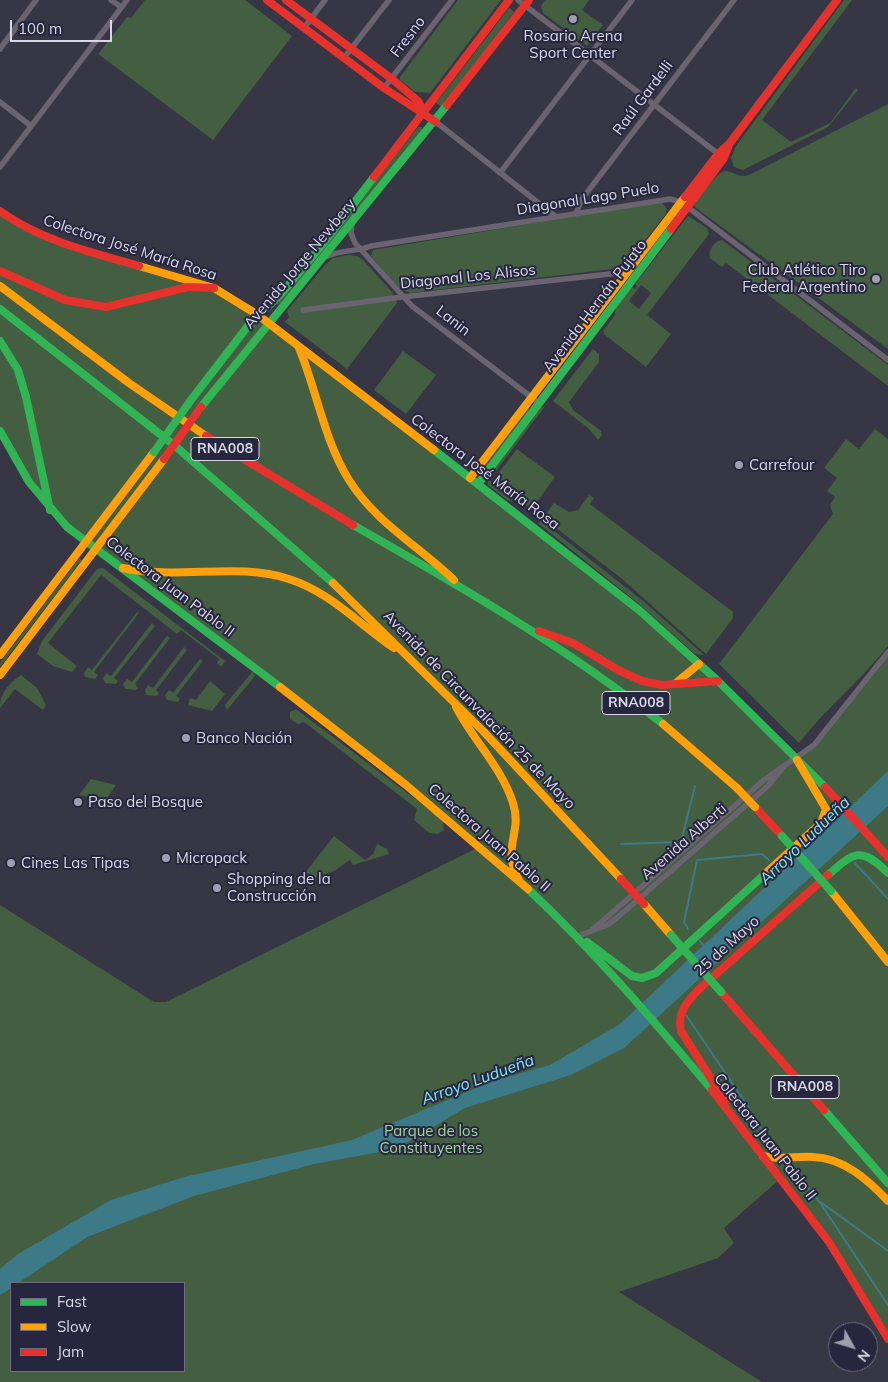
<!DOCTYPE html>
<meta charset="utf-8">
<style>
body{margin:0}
#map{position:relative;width:888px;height:1382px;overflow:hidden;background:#373644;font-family:Mulish,sans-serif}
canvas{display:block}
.legend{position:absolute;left:10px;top:1282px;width:175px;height:90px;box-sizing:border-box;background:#27263f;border:1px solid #6e6d83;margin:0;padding:6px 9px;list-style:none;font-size:15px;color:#d8d8e9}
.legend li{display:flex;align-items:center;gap:10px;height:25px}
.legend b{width:25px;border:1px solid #6e6d83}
.north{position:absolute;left:828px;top:1322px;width:50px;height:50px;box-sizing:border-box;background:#27263f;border:1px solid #6e6d83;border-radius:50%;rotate:129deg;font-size:14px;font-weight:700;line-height:20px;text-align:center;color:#d8d8e9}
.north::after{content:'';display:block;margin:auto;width:18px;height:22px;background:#a09faf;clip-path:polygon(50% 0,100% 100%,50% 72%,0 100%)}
.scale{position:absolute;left:10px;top:20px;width:102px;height:22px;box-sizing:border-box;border:2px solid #d8d8e9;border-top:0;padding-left:6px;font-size:15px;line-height:18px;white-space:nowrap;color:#d8d8e9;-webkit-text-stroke:4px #27263f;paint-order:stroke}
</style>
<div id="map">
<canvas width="888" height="1382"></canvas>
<ul class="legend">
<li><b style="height:6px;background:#30b455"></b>Fast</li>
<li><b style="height:6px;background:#ff9f0a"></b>Slow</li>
<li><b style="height:6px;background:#e5322d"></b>Jam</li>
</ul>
<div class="north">N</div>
<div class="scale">100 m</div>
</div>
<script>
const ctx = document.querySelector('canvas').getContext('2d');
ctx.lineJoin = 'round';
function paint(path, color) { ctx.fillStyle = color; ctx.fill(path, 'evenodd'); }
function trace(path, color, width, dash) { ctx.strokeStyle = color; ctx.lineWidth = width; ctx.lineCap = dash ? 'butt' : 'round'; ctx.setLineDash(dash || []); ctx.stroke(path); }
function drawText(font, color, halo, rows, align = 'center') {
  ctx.font = font + ' Mulish,sans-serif'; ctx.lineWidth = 4; ctx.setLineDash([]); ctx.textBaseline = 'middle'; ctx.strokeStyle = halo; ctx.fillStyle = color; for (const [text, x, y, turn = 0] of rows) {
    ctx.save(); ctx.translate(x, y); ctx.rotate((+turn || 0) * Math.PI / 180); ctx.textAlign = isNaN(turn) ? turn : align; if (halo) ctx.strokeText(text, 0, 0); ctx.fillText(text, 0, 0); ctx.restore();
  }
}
const green = new Path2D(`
 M 145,0 L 245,0 L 292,36 L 213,140 L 98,54 L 127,17 L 131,18 Z
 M 458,0 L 501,0 L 430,93 L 415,92 L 400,80 L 400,77 Z
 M 545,0 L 589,0 L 582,10 L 603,25 L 587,46 L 543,13 L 541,6 Z
 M 844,0 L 852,0 L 762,120 L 791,142 L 830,123 L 856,88 L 858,90 L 828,127 L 743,170 L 734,167 L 731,158 L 736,146 Z
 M 509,8 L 514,12 L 442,107 L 436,103 Z
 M 888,104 L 888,349 L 696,208 L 694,205 C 699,198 718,170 726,171 C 735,172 738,178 749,175 Z
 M 418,127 L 422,127 L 422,132 L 279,305 L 276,303 Z
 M 661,202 L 667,209 L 665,215 L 629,261 L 612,269 L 410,293 L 399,288 L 371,256 L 373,250 Z
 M 0,211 L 53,241 L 159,270 L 236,300 L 639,610 L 794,757 L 814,745 L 888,652 L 888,1339 L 869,1305 L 780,1179 L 724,1228 L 734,1243 L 718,1258 L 619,1292 L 762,1382 L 0,1382 L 0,905 L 154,1002 L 166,1002 L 479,847 L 50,510 L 0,431 ZM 11,1283 L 184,1283 L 184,1371 L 11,1371 Z
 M 688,216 L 707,228 L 709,234 L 647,315 L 671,334 L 646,367 L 604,334 L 603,331 L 615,315 L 616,308 L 632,287 L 635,289 L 637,286 L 635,284 ZM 641,285 L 651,293 L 639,309 L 629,301 Z
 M 722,240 L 888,365 L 888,386 L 726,263 L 722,267 L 710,258 C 708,250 714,241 722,240 Z
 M 349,255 L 357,256 L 363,260 L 392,292 L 397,303 L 347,369 L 285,322 L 289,317 L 287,311 L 326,264 L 333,258 Z
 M 593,349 L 599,354 L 599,362 L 569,402 L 573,410 L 601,431 L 602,435 L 598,440 L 588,428 L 553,401 Z
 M 403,351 L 436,375 L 406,414 L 374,390 Z
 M 545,406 L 489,480 L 517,502 L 507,500 L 488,485 L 487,478 L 540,408 Z
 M 528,407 L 530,409 L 483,472 L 481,471 Z
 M 875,429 L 888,439 L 888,646 C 861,680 826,708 799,743 L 719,664 L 833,514 L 830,505 L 835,497 L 827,491 L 837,478 L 824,468 L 846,439 L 859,449 Z
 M 517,449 L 555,477 L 532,509 L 493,480 Z
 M 589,495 L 594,498 L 590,504 L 733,612 L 733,618 L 706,654 L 621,578 L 543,518 L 554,503 L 569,512 L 578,510 Z
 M 540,520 L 642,600 L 704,655 L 695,654 L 639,604 L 539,524 Z
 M 79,558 L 82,560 L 0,667 L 0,663 Z
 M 103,568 L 225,661 L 221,667 L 217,663 L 219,659 L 181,630 L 177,634 L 101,575 L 48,643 L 77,666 L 72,672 L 53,666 L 37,654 L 42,641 L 97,569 Z
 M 137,612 L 139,613 L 94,672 L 98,675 L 95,679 L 85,677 L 84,673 L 88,667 L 92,670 Z
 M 152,623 L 155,626 L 114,678 L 118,681 L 116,684 L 105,683 L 103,678 L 107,673 L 111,676 Z
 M 167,636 L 170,638 L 135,684 L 138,688 L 136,690 L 125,689 L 123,684 L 127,679 L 132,682 Z
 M 184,647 L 187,650 L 156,690 L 159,693 L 157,696 L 146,695 L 145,690 L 148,685 L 153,688 Z
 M 200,659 L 203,661 L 176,696 L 180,699 L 178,702 L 167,700 L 165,695 L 169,690 L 173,693 Z
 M 253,671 L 255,676 L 227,710 L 225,705 Z
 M 21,675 L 37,688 L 46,705 L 43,710 L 15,689 L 0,708 C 0,692 9,684 21,675 Z
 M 210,681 L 225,694 L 212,711 L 188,705 L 190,698 L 196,700 Z
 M 296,709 L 443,820 L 444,830 L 438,834 L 429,833 L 414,820 L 417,809 L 304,722 L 298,724 L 290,719 L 290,712 Z
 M 91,779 L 116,785 L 105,801 L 79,795 Z
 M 334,836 L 365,860 L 373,854 L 377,844 L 387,849 L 389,854 L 353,865 L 350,860 L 334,871 L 312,879 L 305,873 Z`);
const water = new Path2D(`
 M 888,771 L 888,806 L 624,1048 L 571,1075 L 465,1108 L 396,1149 L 314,1164 L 194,1196 L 87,1237 L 18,1283 L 11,1283 L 11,1288 L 0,1295 L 0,1269 L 18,1254 L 111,1200 L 184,1177 L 352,1140 L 493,1081 L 550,1065 L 620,1024 Z`);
const stream = new Path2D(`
 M 681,842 L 695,786
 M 621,844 L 681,842
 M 697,860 L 762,854 L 769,860
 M 855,863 L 888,899
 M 688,929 L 684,922 L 697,860
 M 700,941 L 705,947
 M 686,1015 L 747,1105 L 754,1120 L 777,1148
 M 796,1174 L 819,1201 L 888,1251
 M 819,1201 L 888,1305`);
const street = new Path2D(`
 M 111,0 L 121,7
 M 518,0 L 721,156
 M 304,28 L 325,0
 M 0,49 L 36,0
 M 344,58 L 389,0
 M 384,88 L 452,0
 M 0,102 L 31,126
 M 436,122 L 555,216
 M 0,167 L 127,0
 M 500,173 L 632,0
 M 576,213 L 582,199 L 734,0
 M 352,223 L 351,233 L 355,243 L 412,306 L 539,403
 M 325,257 C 340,250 355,252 371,246 L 670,199 L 681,202 L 888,360
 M 303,310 L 402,297 L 628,272
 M 591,931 L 764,780 L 814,745 L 888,652
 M 578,936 L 607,925 L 618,917 L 768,786 L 781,770`);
const fast = new Path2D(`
 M 0,309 L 174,445 L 333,583
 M 0,341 L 18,370 L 26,397 L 50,510
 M 191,400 L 248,326 L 282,293 L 322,245 L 374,177
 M 201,407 L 447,105
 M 0,431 L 29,482 L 67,527 L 280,687
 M 434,450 L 639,610 L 718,681 L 825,787
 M 478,484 L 671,229
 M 353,525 C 460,586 566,647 663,724
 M 828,875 C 854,852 861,846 888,873
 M 528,889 C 595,952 653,1020 712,1090
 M 587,942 L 632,976 L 642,978 L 656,973 L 765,874
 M 824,1110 L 888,1183`);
const slow = new Path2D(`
 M 139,266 L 214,288 L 258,315 L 434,450
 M 0,286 L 129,383 L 206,436
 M 299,348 C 317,391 324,440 349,480 C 375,522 420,547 454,580
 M 470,478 L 685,197
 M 123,568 C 178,580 237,562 289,579 C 330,592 360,625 394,648
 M 333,583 L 484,732 L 621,879
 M 0,655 L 154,452
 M 0,675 L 164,459
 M 677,682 L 699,664
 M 280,687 L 406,785 L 528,889
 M 456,707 C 473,740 502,768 513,803 C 523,834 500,847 520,882
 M 663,724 L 737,788
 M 765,874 L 821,823 L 826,809 L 797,760
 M 831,891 L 888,962
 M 644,904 L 671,935
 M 763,1156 C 780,1160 796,1156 813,1157 C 844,1158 868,1180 888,1201`);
const jam = new Path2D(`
 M 267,0 L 384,88 L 436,122
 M 286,0 L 392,79 L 418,101 L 424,112
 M 447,105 L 529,0
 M 374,177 L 509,0
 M 685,197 L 718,154 L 730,143 L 837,0
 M 0,211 C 42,241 90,252 139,266
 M 671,229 L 724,158 L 729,145
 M 0,271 L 65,300 L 106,307 L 188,287 L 214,288
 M 206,436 L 353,525
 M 539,631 L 573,643 L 618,670 L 642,681 L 662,685 L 718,681
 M 825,787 L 888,857
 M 755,807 L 782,836
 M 721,992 L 824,1110
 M 712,1090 L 829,1242 L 888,1339
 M 725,1101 L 681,1031 C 677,1013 686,1003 698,990 L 828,875`);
const fastBridge = new Path2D(`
 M 154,452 L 191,400
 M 782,836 L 831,891
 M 671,935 L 721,992`);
const slowBridge = new Path2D(`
 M 737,788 L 755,807`);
const jamBridge = new Path2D(`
 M 164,459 L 201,407
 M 621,879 L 644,904`);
const markers = [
 [573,19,5,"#a09faf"],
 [876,279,5,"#a09faf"],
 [739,465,5,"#a09faf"],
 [186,738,5,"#a09faf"],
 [78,802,5,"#a09faf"],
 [166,858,5,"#a09faf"],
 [11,863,5,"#a09faf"],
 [217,888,5,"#a09faf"]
];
const shields = [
 [225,449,68],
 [636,703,68],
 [805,1087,68]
];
const shieldNames = [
 ["RNA008",225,449],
 ["RNA008",636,703],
 ["RNA008",805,1087]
];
const poiNames = [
 ["Rosario Arena",573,36,"center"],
 ["Sport Center",573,53,"center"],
 ["Club Atlético Tiro",866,270,"right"],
 ["Federal Argentino",866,287,"right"],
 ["Carrefour",749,465],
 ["Banco Nación",196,738],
 ["Paso del Bosque",88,802],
 ["Micropack",176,858],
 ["Cines Las Tipas",21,863],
 ["Shopping de la",227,879],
 ["Construcción",227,896]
];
const streetNames = [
 ["Fresno",408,37,-53],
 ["Raúl Gardelli",643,98,-53],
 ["Diagonal Lago Puelo",588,199,-9],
 ["Colectora José María Rosa",130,248,18],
 ["Avenida Jorge Newbery",300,264,-50],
 ["Diagonal Los Alisos",468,277,-6],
 ["Avenida Hernán Pujato",595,306,-53],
 ["Lanin",453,321,38],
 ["Colectora José María Rosa",485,472,37],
 ["Colectora Juan Pablo II",170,587,37],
 ["Avenida de Circunvalación 25 de Mayo",479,710,46],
 ["Colectora Juan Pablo II",489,838,41],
 ["Avenida Alberti",684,842,-41],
 ["25 de Mayo",727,946,-42],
 ["Colectora Juan Pablo II",765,1137,52]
];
const parkNames = [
 ["Parque de los",431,1131],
 ["Constituyentes",431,1148]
];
const waterNames = [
 ["Arroyo Ludueña",805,841,-44],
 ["Arroyo Ludueña",478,1080,-20]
];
paint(green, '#445e41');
paint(water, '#3c7a88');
trace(stream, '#3c7a88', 2);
trace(street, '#6a6471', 5.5);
trace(fast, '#30b455', 8);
trace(slow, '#ff9f0a', 8);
trace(jam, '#e5322d', 8);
trace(fastBridge, '#30b455', 8);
trace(slowBridge, '#ff9f0a', 8);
trace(jamBridge, '#e5322d', 8);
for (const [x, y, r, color] of markers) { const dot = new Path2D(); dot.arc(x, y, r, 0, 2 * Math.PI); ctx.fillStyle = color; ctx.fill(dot); trace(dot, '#27263f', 2); }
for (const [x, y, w] of shields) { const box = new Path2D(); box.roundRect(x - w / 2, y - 11.5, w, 23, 4); ctx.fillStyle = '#27263f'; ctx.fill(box); trace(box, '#d8d8e9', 1); }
drawText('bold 14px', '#d8d8e9', null, shieldNames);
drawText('15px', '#d8d8e9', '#27263f', poiNames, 'left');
drawText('15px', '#d8d8e9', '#27263f', streetNames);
drawText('15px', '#a1d799', '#27263f', parkNames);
drawText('italic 16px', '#7de7fc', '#27263f', waterNames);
</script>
